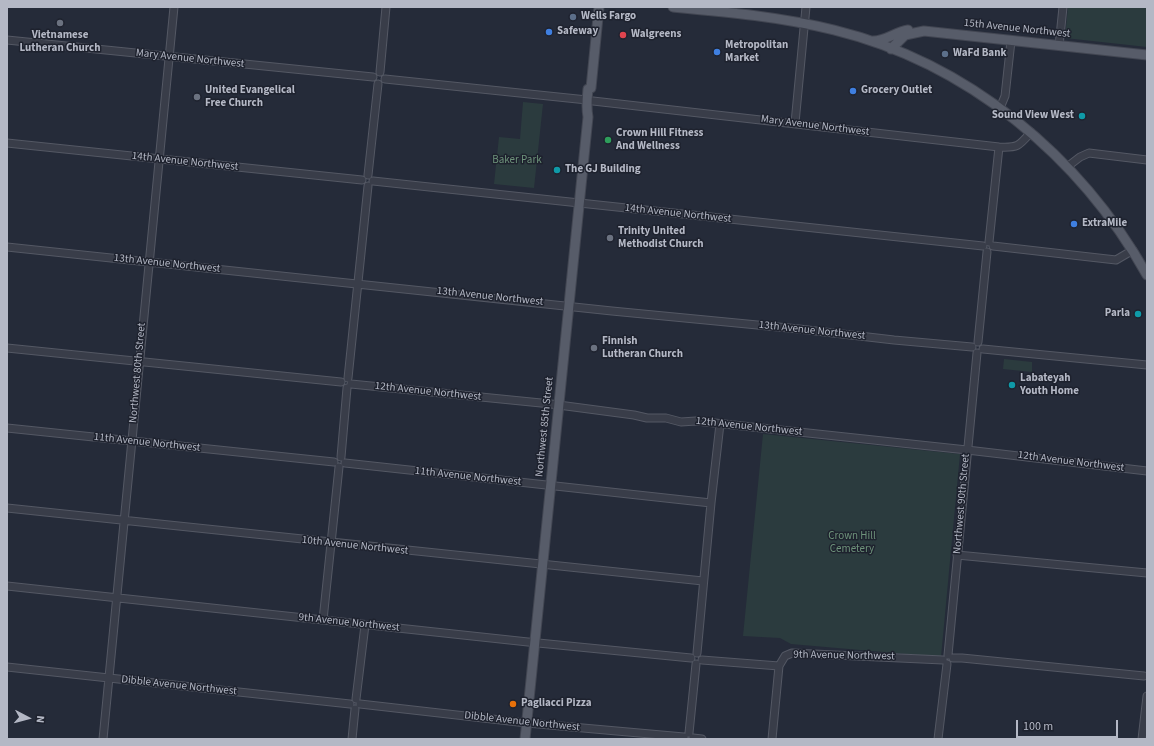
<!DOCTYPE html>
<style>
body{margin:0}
#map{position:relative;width:1154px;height:746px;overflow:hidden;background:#252b39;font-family:"Source Sans 3",sans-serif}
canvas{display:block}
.frame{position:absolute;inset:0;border:8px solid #b4b8c5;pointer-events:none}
.north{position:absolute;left:8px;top:698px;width:40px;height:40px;-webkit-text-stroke:3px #1e222e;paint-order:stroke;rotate:96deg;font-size:11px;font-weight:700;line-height:16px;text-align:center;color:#b4b8c5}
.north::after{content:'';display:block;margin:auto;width:14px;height:18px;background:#b4b8c5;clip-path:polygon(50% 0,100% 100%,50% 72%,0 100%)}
.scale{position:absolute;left:1016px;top:720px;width:102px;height:18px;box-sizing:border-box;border:2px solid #b4b8c5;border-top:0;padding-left:5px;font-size:12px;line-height:14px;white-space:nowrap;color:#b4b8c5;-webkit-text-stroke:3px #1e222e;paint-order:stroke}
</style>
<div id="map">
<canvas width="1154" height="746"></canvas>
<div class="frame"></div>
<div class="north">N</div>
<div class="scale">100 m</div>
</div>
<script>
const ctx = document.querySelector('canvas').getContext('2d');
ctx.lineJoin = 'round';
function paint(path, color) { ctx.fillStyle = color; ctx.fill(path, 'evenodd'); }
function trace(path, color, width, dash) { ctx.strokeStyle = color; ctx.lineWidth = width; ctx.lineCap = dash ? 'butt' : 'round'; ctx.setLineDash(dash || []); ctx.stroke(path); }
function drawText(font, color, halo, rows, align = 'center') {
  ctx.font = font + ' "Source Sans 3",sans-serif'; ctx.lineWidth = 3; ctx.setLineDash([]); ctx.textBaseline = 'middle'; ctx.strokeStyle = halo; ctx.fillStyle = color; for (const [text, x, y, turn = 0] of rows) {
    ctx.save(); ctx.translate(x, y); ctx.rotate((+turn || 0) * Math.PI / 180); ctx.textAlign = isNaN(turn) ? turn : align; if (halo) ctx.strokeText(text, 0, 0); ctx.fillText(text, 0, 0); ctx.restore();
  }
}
const green = new Path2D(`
 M 1068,7 L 1147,7 L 1147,47 L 1065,38 Z
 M 523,102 L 543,104 L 534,188 L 494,184 L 499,137 L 520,139 Z
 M 1004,359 L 1032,362 L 1032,372 L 1003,369 Z
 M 763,434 L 960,454 L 941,657 L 791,644 L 780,638 L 743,636 Z`);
const minor = new Path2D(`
 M 7,40 L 373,77
 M 1059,46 L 1063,7
 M 380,72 L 386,7
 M 385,79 L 587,100
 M 593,101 L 999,147 C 1018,148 1019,146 1031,132
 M 1000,108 L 1005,96 L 1011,41
 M 795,123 L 806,7
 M 7,143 L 362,180
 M 1067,167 L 1080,157 L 1089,153 L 1147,160
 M 368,175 L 378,84
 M 373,181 L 983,246
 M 989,242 L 999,147
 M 993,246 L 1116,260 L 1133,250
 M 7,247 L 612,311 L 799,329 L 894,340 L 972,347
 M 978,342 L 987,252
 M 7,348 L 341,382
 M 983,349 L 1147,365
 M 348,378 L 368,186
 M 351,384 L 551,404 L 634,415 L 647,418 L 666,418 L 681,422 L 696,421 L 967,450 L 1147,471
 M 7,428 L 334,462
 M 341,457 L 347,388
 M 345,463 L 711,503
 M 7,508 L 703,581
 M 957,555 L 1147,573
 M 7,586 L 528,642 L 691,658
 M 323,620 L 339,467
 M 697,653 L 711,503 L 720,424
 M 948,655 L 977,353
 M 953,658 L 962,658 L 1144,676
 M 702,660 L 779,666 L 785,656 L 792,653 L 943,660
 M 7,667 L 350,704
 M 356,699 L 365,625
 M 360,704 L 527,723 L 684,737
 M 689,733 L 696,664
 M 693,738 L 702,739
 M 103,739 L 174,7
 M 352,739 L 355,709
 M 772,739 L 779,666
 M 938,739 L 947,664
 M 1142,739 L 1147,696`);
const major = new Path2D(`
 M 673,7 C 727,12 782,17 834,30 C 968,63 1080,156 1147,275
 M 873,41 C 886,41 895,32 908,30
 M 891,49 L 905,35 L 924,31 L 1147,55
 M 525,739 L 588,117 C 586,107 587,99 588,89 L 591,88 L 599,7`);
const markers = [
 [573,17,4,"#5c6f8a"],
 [60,23,4,"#6b7280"],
 [549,32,4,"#3f7fe0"],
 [623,35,4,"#e0444e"],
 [717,52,4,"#3f7fe0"],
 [945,54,4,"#5c6f8a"],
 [853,91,4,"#3f7fe0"],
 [197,97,4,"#6b7280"],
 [1082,116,4,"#0f9aa8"],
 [608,140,4,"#2e9e5b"],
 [557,170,4,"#0f9aa8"],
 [1074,224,4,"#3f7fe0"],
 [610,238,4,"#6b7280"],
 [1138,314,4,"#0f9aa8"],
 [594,348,4,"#6b7280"],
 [1012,385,4,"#0f9aa8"],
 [513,704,4,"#e8710a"]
];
const poiNames = [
 ["Wells Fargo",581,17],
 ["Safeway",557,32],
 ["Walgreens",631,35],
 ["Vietnamese",60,36,"center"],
 ["Lutheran Church",60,49,"center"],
 ["Metropolitan",725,46],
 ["Market",725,59],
 ["WaFd Bank",953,54],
 ["United Evangelical",205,91],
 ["Free Church",205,104],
 ["Grocery Outlet",861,91],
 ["Sound View West",1074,116,"right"],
 ["Crown Hill Fitness",616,134],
 ["And Wellness",616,147],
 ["The GJ Building",565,170],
 ["ExtraMile",1082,224],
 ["Trinity United",618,232],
 ["Methodist Church",618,245],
 ["Parla",1130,314,"right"],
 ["Finnish",602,342],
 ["Lutheran Church",602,355],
 ["Labateyah",1020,379],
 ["Youth Home",1020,392],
 ["Pagliacci Pizza",521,704]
];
const streetNames = [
 ["15th Avenue Northwest",1017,29,6],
 ["Mary Avenue Northwest",190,59,6],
 ["Mary Avenue Northwest",815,126,7],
 ["14th Avenue Northwest",185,162,6],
 ["14th Avenue Northwest",678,214,6],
 ["13th Avenue Northwest",167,264,6],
 ["13th Avenue Northwest",490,297,6],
 ["13th Avenue Northwest",812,331,6],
 ["Northwest 80th Street",138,373,-85],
 ["12th Avenue Northwest",428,392,6],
 ["Northwest 85th Street",545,427,-84],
 ["12th Avenue Northwest",749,427,6],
 ["11th Avenue Northwest",147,443,6],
 ["12th Avenue Northwest",1071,462,7],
 ["11th Avenue Northwest",468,477,6],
 ["Northwest 90th Street",962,504,-85],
 ["10th Avenue Northwest",355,546,6],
 ["9th Avenue Northwest",349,623,6],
 ["9th Avenue Northwest",844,656,1],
 ["Dibble Avenue Northwest",179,686,6],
 ["Dibble Avenue Northwest",522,722,6]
];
const parkNames = [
 ["Baker Park",517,161],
 ["Crown Hill",852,537],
 ["Cemetery",852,550]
];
paint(green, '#2b3b3e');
trace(minor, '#545864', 9);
trace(major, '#424652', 11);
trace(minor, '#393d49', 7);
trace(major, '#575c69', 9);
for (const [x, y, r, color] of markers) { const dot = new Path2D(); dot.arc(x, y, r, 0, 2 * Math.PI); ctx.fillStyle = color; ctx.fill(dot); trace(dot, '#1e222e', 1.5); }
drawText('bold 11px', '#b4b8c5', '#1e222e', poiNames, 'left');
drawText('11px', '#b4b8c5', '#1e222e', streetNames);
drawText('11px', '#6e937b', '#1e222e', parkNames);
</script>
